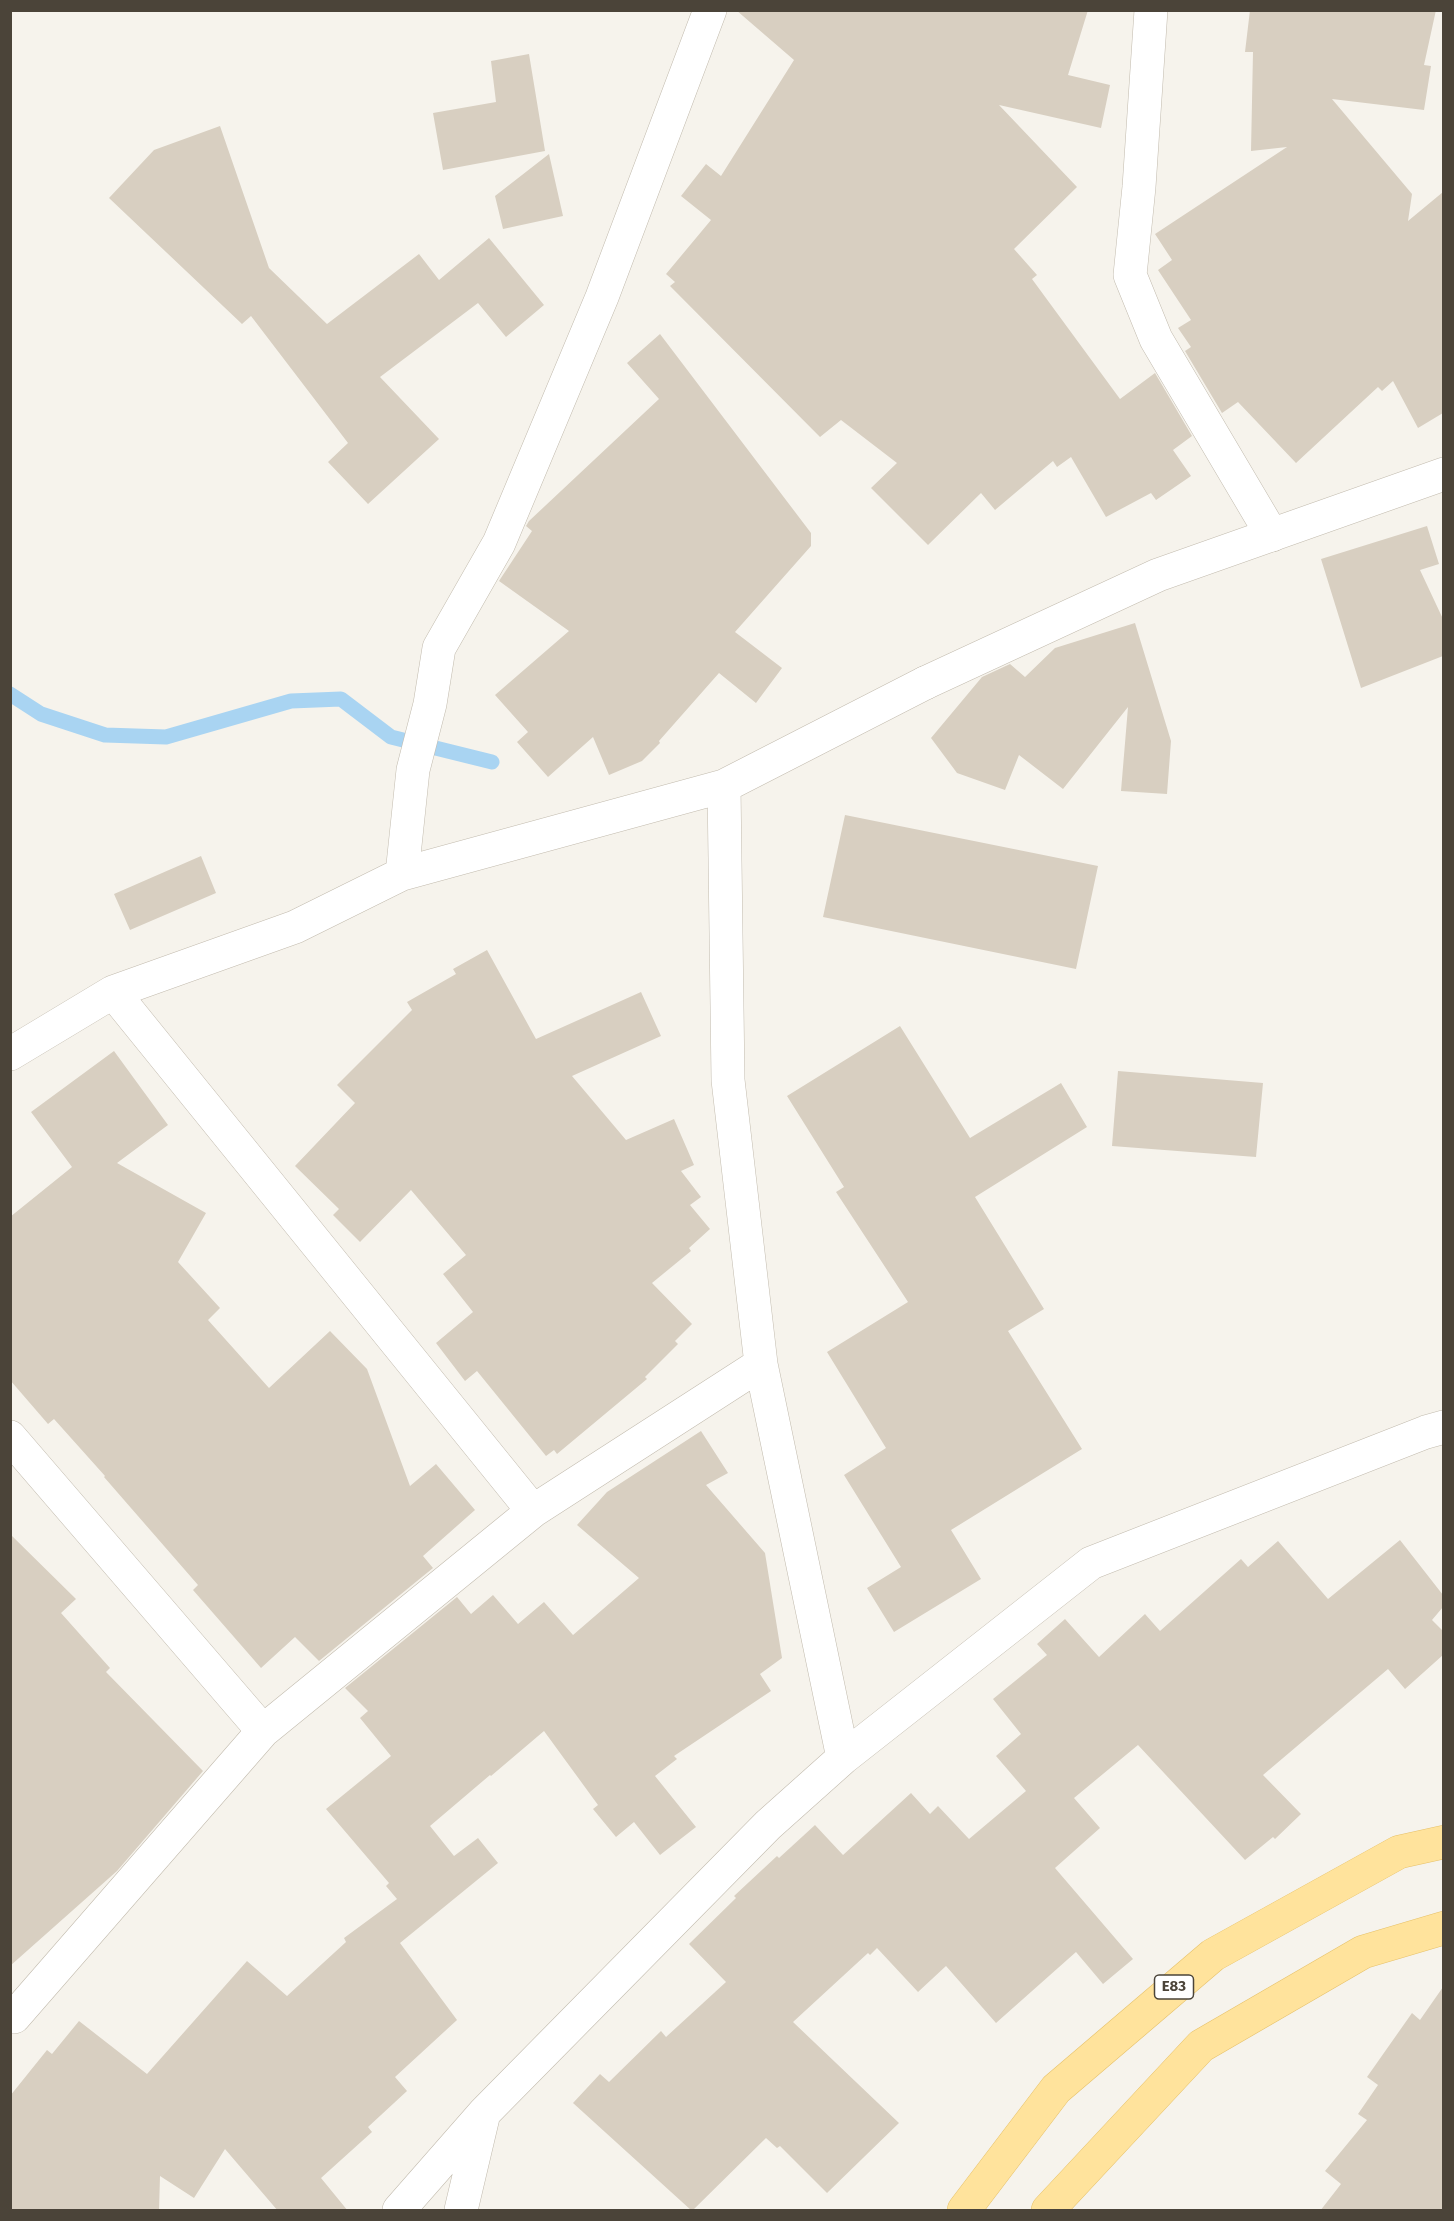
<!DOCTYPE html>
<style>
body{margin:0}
#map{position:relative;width:1454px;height:2221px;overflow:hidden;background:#f6f3ec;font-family:"Fira Sans",sans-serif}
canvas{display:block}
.frame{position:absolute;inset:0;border:12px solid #4b4439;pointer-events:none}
</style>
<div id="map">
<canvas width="1454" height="2221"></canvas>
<div class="frame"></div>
</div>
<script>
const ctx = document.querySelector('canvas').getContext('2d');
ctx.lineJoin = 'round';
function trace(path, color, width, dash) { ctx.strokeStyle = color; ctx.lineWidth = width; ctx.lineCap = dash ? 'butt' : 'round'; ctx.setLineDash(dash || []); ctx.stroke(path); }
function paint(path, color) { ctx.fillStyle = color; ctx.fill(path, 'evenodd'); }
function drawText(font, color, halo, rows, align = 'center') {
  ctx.font = font + ' "Fira Sans",sans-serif'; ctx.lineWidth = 4.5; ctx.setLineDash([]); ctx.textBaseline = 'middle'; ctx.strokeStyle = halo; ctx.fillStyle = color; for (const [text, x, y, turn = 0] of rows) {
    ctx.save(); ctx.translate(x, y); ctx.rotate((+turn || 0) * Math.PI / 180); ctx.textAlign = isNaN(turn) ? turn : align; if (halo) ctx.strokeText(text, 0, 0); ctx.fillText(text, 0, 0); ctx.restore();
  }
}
const stream = new Path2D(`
 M 10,694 L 41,714 L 105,735 L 166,737 L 291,701 L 341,699 L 391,737 L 492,762`);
const building = new Path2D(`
 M 736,10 L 1088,10 L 1068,75 L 1110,85 L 1101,128 L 999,105 L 1077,187 L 1014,249 L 1037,275 L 1032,279 L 1120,399 L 1155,373 L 1192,436 L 1173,450 L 1191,476 L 1156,500 L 1151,493 L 1106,517 L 1071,457 L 1057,467 L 1053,461 L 995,510 L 981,493 L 928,545 L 871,488 L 897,463 L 841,420 L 820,437 L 670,286 L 675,282 L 666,274 L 711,220 L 681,196 L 706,164 L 721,176 L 794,60 Z
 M 1250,10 L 1436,10 L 1424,65 L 1431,66 L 1424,110 L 1332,99 L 1412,194 L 1408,221 L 1443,192 L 1443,413 L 1418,428 L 1393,381 L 1382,391 L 1378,387 L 1296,463 L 1238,402 L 1222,413 L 1185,351 L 1191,347 L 1178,328 L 1191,320 L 1158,270 L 1172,260 L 1155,234 L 1287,147 L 1251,151 L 1253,52 L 1245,52 Z
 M 529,54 L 545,151 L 443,170 L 433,113 L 496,102 L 491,61 Z
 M 220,126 L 269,268 L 327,324 L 419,254 L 439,280 L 489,238 L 544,305 L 506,337 L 478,303 L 380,377 L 439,439 L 368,504 L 328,462 L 348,443 L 251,316 L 242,324 L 109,198 L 154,150 Z
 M 549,154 L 563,216 L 503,229 L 495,196 Z
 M 660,334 L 811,533 L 811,546 L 735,632 L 782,668 L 756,703 L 719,673 L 659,741 L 660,743 L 642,761 L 609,775 L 593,737 L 548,777 L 517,742 L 528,732 L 495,695 L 569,631 L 499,581 L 532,531 L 526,526 L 529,521 L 659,399 L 627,363 Z
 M 1427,526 L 1439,564 L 1420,570 L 1443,619 L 1443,656 L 1361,688 L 1321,559 Z
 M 1135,623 L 1171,741 L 1167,794 L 1121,791 L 1128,707 L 1063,789 L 1019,755 L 1005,790 L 957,773 L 931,738 L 982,677 L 1010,664 L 1025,677 L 1055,648 Z
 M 845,815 L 1098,866 L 1076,969 L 823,917 Z
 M 201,856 L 216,893 L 130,930 L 114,894 Z
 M 487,950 L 536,1039 L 641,992 L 661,1036 L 572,1076 L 626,1140 L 674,1119 L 694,1165 L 681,1171 L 701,1197 L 690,1205 L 710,1229 L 689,1248 L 691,1251 L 652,1283 L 692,1324 L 675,1341 L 678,1344 L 645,1377 L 647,1379 L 557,1454 L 554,1450 L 546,1456 L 477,1371 L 465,1381 L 436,1343 L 473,1312 L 443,1274 L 466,1255 L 411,1190 L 360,1242 L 333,1215 L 339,1209 L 295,1166 L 355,1103 L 337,1085 L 412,1010 L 407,1002 L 456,974 L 453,969 Z
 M 900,1026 L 970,1138 L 1061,1083 L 1087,1127 L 975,1197 L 1044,1309 L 1008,1331 L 1082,1449 L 951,1530 L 981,1579 L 894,1632 L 867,1588 L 901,1567 L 844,1475 L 886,1448 L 827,1352 L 908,1302 L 836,1192 L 844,1187 L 787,1096 Z
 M 114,1051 L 168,1125 L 117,1163 L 206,1213 L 178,1262 L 220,1308 L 208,1320 L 269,1388 L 330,1331 L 367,1369 L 410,1486 L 436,1464 L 475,1510 L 423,1556 L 433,1568 L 319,1661 L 295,1637 L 261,1668 L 193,1590 L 198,1585 L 104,1477 L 105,1476 L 54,1419 L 48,1424 L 10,1380 L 10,1217 L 72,1167 L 31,1112 Z
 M 1118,1071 L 1263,1083 L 1256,1157 L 1112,1146 Z
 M 701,1431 L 728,1473 L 706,1485 L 765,1553 L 782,1658 L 760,1674 L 771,1691 L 674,1756 L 677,1759 L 655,1776 L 696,1827 L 660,1855 L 634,1822 L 616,1837 L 593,1809 L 598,1805 L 544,1731 L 491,1776 L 490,1775 L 430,1826 L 454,1856 L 478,1838 L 498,1863 L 400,1943 L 457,2020 L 395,2077 L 407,2091 L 368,2127 L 372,2132 L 321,2178 L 348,2211 L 278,2211 L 225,2149 L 194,2198 L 160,2176 L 159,2211 L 10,2211 L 10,2096 L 47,2050 L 52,2054 L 79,2021 L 147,2074 L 247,1961 L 287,1996 L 346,1942 L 344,1938 L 397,1899 L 386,1886 L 389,1883 L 326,1809 L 391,1756 L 360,1718 L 368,1711 L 345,1688 L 457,1597 L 471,1614 L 493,1595 L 518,1624 L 544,1602 L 573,1635 L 639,1578 L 577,1525 L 607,1492 Z
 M 10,1534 L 76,1599 L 61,1613 L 110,1668 L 106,1672 L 203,1771 L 117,1871 L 10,1966 Z
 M 1400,1540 L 1443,1595 L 1443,1607 L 1432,1620 L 1443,1631 L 1443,1655 L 1405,1689 L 1388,1669 L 1263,1775 L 1301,1814 L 1275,1839 L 1273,1837 L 1245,1860 L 1138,1745 L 1074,1798 L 1100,1828 L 1055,1868 L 1133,1959 L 1103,1984 L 1076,1952 L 996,2023 L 946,1966 L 918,1992 L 877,1948 L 870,1955 L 868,1953 L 793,2022 L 899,2123 L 827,2193 L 780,2146 L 777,2148 L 766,2138 L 692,2211 L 573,2103 L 600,2074 L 609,2082 L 661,2031 L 666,2037 L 726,1982 L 689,1944 L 736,1898 L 734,1896 L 777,1856 L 779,1858 L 815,1825 L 843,1855 L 911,1793 L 930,1814 L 938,1806 L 969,1839 L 1026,1791 L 996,1756 L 1021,1734 L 993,1699 L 1047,1655 L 1037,1644 L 1065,1619 L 1099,1657 L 1145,1614 L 1160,1631 L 1241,1559 L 1248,1567 L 1278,1541 L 1328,1599 Z
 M 1443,1987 L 1443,2211 L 1320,2211 L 1341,2184 L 1325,2171 L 1367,2120 L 1358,2114 L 1378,2085 L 1367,2077 L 1412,2013 L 1420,2020 Z`);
const minor = new Path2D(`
 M 1151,10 L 1139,187 L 1130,275 L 1156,339 L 1272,535
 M 724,786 L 728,1080 L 761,1364 L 843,1758
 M 402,874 L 413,770 L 430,704 L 439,648 L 499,543 L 602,297 L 710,10
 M 113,992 L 533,1511 L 761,1364
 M 10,1054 L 113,992 L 295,927 L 402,874 L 724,786 L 925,683
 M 10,1437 L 263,1731
 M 10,2012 L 14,2017 L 263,1731 L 533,1511
 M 399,2210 L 484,2113 L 768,1825 L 843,1758 L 1091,1563 L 1426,1432 L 1444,1427
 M 461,2210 L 483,2117`);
const tertiary = new Path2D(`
 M 925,683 L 1158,575 L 1444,474`);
const primary = new Path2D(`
 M 964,2210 L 1056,2089 L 1213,1955 L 1399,1852 L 1444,1842
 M 1048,2210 L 1201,2046 L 1363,1952 L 1444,1928`);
const shields = [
 [1174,1987,39]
];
const shieldNames = [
 ["E83",1174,1987]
];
trace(stream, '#a9d4f2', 15);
paint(building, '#d8cfc1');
trace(minor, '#c2bbae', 34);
trace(tertiary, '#c2bbae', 34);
trace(primary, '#e6c16a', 34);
trace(minor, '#fff', 33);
trace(tertiary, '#fff', 33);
trace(primary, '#ffe39c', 33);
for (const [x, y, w] of shields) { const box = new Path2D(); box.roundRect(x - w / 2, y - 12, w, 24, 4.5); ctx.fillStyle = '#fff'; ctx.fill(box); trace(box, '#4b4439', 1.5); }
drawText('bold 15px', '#4b4439', null, shieldNames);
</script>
